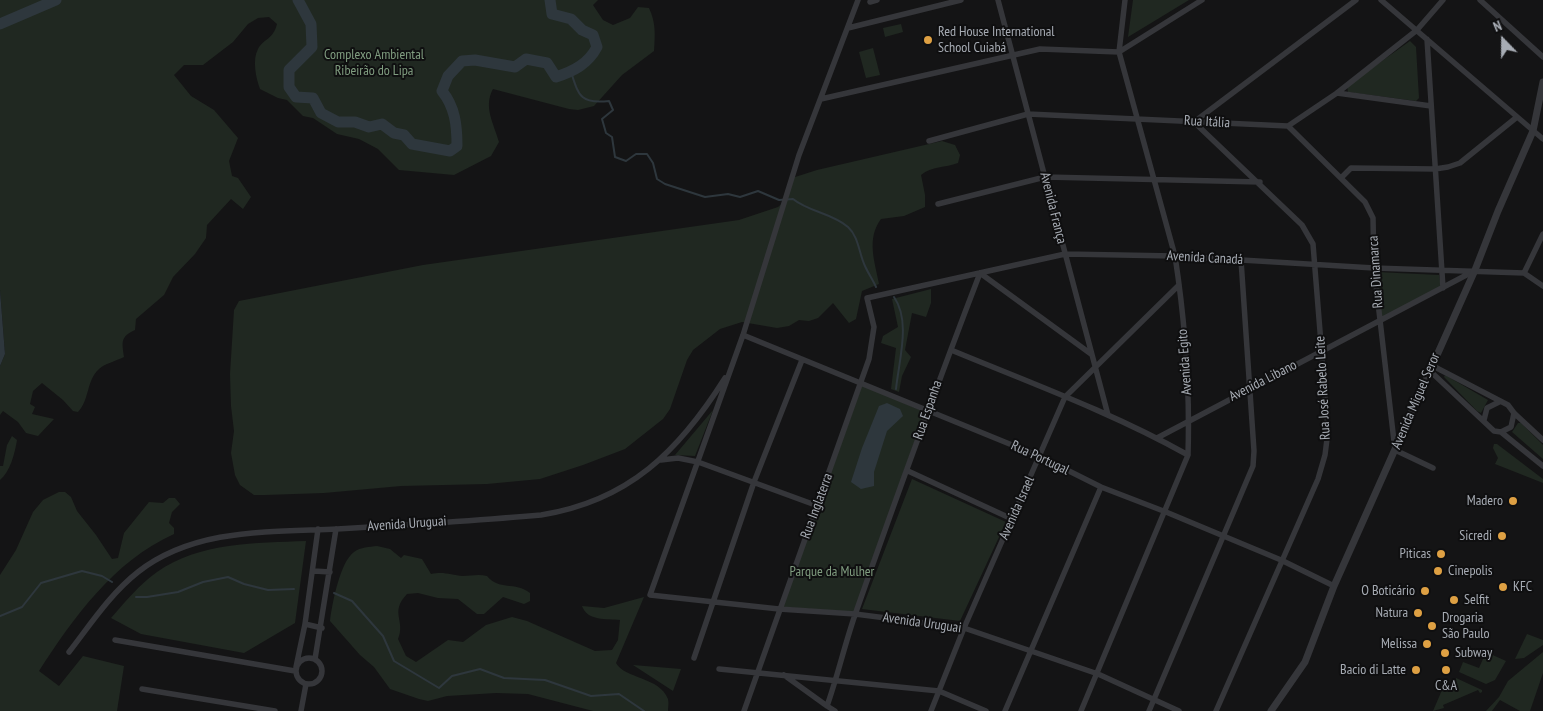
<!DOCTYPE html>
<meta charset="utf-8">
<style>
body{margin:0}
#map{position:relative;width:1543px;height:711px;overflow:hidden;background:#141415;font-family:"PT Sans Narrow",sans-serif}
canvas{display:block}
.north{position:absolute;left:1478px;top:15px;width:50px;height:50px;-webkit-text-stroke:4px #0f0f10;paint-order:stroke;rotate:338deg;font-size:14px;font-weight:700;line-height:20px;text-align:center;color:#a7acb4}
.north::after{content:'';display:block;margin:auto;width:18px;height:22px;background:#a7acb4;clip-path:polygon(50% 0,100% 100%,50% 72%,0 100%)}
</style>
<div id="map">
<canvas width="1543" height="711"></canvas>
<div class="north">N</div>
</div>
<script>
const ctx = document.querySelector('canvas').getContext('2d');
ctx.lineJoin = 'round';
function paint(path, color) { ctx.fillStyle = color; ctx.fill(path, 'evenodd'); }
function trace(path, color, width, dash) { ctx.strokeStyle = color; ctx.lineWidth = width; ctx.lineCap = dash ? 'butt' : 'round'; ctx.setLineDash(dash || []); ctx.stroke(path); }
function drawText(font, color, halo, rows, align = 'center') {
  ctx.font = font + ' "PT Sans Narrow",sans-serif'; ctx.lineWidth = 4; ctx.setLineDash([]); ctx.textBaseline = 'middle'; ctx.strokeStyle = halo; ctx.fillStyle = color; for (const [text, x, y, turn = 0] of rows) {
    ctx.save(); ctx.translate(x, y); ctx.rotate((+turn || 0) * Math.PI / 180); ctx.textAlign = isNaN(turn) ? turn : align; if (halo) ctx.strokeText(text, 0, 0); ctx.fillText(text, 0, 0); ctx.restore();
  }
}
const green = new Path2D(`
 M 0,0 L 598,0 L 593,5 L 603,20 L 613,25 L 630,18 L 638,7 L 649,8 C 656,23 655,34 654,51 L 622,75 L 594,106 L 578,110 L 569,109 L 493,89 C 483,107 494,124 499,142 L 491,156 L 454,175 L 399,170 L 378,149 L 359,139 L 337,134 L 313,118 L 303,116 L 287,100 L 278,98 L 260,89 C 256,78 252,60 258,49 C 264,38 273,40 277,24 L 269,17 L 258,18 L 248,24 L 233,42 L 203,65 L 184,65 L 174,75 L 191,96 L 214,110 L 238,138 L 229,161 L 232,176 L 238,178 L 251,197 L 243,209 L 231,199 L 207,225 L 206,238 L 195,254 L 173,277 L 164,295 L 136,319 L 135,330 C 120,337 122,342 124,357 C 116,361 104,364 99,369 C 86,381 90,399 78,412 L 73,411 L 63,400 L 42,383 L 33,391 L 30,404 L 35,407 L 32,414 L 54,419 L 38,436 L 26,433 L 18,422 L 3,411 L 0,415 L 0,366 L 5,354 L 0,290 Z
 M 1133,0 L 1189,0 L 1128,37 Z
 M 901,24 L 903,32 L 885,37 L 883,28 Z
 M 1410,41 L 1416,47 L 1419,98 L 1416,101 L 1348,92 L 1347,86 Z
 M 873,48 L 880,75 L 866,78 L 859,52 Z
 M 942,141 L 955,145 L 960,155 L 958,163 C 945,168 932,166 921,175 L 925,195 L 925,207 L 904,216 L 881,219 C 866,239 875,262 879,284 L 862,291 L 856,319 L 849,323 L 833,303 L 818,318 L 809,321 L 799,320 L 789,326 L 777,328 L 742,322 L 720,329 L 693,350 L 687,360 L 670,409 L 663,419 L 625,449 L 583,465 L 540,479 L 487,484 L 401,486 L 324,493 L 265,495 L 254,495 L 240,485 L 235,475 L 231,453 L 234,431 L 231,406 L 230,374 L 234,310 L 239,301 L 423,265 L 739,220 L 778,207 L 786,200 L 792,178 L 817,170 Z
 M 1377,272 L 1439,275 L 1441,287 L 1381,318 Z
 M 931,289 L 931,303 L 926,317 L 912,313 L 905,350 L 911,357 L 902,376 L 899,392 L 891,389 L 896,348 L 881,343 L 883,336 L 898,327 L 892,299 Z
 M 1445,375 L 1488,400 L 1481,413 L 1477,411 L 1444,377 Z
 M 862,385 L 925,412 L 854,612 L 783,607 Z
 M 713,410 L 695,456 L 675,455 Z
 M 1518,423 L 1521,423 L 1543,445 L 1543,459 L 1512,432 Z
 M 12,436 L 17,440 C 15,453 10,472 0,480 L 0,466 L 3,466 L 7,445 Z
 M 1494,444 L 1497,444 L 1543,479 L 1543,483 L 1495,464 L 1498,458 L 1493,448 Z
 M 912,479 L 1006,522 L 960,621 L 862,609 Z
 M 59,492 L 65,492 L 71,497 L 77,511 L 96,535 L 112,559 L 118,558 L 124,533 L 149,502 L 163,503 L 169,498 L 175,498 L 180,504 L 172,512 L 169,523 L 174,528 L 174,534 C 114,561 74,617 39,671 L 59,686 L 83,656 L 124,666 L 117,711 L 0,711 L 0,575 L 16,550 L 33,512 L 43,500 Z
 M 306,541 L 295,623 L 244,653 L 141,634 L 111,618 C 125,602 140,584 157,572 C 199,542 257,543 306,541 Z
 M 377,546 L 390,549 L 401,558 L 404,555 L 422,559 L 431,574 C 444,571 451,575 463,576 C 471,576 478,574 487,576 C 499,591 515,581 530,593 L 530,601 L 524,604 L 503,597 L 484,614 L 477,614 L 458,599 L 438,598 L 418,593 L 407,594 C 389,613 406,620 398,639 L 406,656 L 416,662 L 448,640 L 463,642 L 486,625 L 512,617 L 527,621 L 595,651 L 612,650 L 618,640 L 620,620 C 607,619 587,621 582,606 L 604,608 L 644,597 L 616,663 C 625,679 660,677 668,699 C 669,703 668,707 668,711 L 593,711 L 528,694 L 496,693 L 447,696 L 428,701 L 419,699 L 390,689 L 374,667 L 360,655 L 330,621 C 332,604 340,562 354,552 C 361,547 369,547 377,546 Z
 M 1527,634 L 1543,640 L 1543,645 L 1524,658 L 1515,659 Z
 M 1486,652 L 1506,661 L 1495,680 L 1486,684 L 1459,672 L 1463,662 L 1479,668 Z
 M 1543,652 L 1543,673 L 1530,711 L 1520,711 L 1500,700 L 1492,711 L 1486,711 L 1499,697 L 1508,681 Z
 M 633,665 L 681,669 L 673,691 Z
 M 1456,678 L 1482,690 L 1482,692 L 1480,693 L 1478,690 L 1443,705 L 1444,708 L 1433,711 L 1442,690 L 1450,692 Z`);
const water = new Path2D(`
 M 0,290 L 5,354 L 0,366 Z
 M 887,403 L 900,409 L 903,416 L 887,431 L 874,472 L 874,486 L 861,489 L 851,482 L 862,448 L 879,406 Z`);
const stream = new Path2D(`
 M 571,72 C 579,97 581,104 609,101 L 613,110 L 602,119 L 606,133 L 612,137 L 615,157 L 626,161 L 636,154 L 647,154 L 653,163 L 657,179 L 665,184 L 705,197 L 728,194 L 740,197 L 758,191 L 779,200 L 793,199 C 809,212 832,213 848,227 C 859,237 859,254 865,266 C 868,273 873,280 876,287
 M 894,297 C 911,321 899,360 896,389
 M 334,593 L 352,601 L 383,636 L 394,661 L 439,688 L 452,676 L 480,669 L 504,678 L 545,680 L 591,696 L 619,694 L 644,711
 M 136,597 L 147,597 L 178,592 L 203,582 L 228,577 L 244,584 L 268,590 L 294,589
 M 0,616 L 22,607 L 41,583 L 82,571 L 102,576 L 112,582`);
const river = new Path2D(`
 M 298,0 L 311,24 L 312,47 L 289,70 L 289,87 L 296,97 L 313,98 L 321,113 L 338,122 L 355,122 L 369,127 L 382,124 L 394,133 L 404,135 L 412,144 L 450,151 L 457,146 C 457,125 455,107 442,91 L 448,76 L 462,61 L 475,60 L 515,67 L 526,59 L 547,63 L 556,77 C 574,71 588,64 597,47 L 593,35 L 582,30 L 571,19 L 552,14 L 550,0
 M 0,24 L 56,0`);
const minor = new Path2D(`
 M 858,0 L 799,155 L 743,335 L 650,595 L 779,609 L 855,614 L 964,628 L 1098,674 L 1179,711
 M 998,0 L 1108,415
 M 1381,0 L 1543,139
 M 1480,0 L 1543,57
 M 870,2 L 877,0
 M 848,28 L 961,0
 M 1427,39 L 1443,288
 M 1337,93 L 1431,106
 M 821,99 L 1040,49 L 1119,52 L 1202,0
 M 1288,126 L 1365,202 L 1373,218 L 1374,268 L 1395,450 L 1433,468
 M 929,141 L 1028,114 L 1288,126 L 1337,93 L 1417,30 L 1443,0
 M 1341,178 L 1351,168 L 1435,169 L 1448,167 L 1460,163 L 1517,117
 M 938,204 L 1045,177 L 1260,182
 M 980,273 L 1091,354
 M 1524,273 L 1543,234
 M 743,335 L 1039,456 L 1101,487 L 1166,512 L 1281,560 L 1334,586
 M 951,350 C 1031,383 1113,413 1188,455
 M 1431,365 L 1508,405 L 1514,413 L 1543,440
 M 1429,370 L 1494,431 L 1501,432 L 1511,427 L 1514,413
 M 1484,420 L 1487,408 L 1499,402
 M 1501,432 L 1543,466
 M 1157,438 L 1474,271
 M 661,460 L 678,458 L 698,462 L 818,506
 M 908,471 L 1012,519
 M 314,571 L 330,572
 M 305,624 L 322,628
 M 115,640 L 295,671
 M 69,652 C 90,625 110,594 138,572 C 194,528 270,532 337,529 C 405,525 473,521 541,515 C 629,501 679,451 725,378
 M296 671a13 13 0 1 1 26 0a13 13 0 1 1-26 0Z
 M 694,658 L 754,482 L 802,360
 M 315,659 L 336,529
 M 296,667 L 305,624 L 318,529
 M 719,669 L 939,691 L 986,711
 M 784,675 L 827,706
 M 142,689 L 275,711
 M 301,711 L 306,684
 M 744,711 L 869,359 L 874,327 L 867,298 L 1065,254 L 1175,256 L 1374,268 L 1524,273 L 1543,286
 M 835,711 L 827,706 C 838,675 845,643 856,612 C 896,498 937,385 980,273
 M 931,711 L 964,628 L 1065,397 L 1179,285
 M 1005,711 L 1101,487
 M 1081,711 L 1188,455 C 1190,390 1185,321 1175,256 L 1119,52 L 1125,0
 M 1149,711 L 1253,466 L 1254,451 L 1241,260
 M 1216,711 L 1318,479 L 1325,455 L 1328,431 L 1313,244 L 1302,225 L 1194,122 L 1356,0`);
const tertiary = new Path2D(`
 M 1271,711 L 1305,662 L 1334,586 L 1475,270 L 1498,211 L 1533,131 L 1543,82`);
const markers = [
 [928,40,5,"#dea043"],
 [1513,501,5,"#dea043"],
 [1502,536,5,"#dea043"],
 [1441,554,5,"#dea043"],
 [1438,571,5,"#dea043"],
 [1503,587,5,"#dea043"],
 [1425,591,5,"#dea043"],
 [1454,600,5,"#dea043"],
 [1418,613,5,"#dea043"],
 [1432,626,5,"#dea043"],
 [1427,644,5,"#dea043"],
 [1445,653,5,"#dea043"],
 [1416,670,5,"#dea043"],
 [1446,670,5,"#dea043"]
];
const poiNames = [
 ["Red House International",938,32,"left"],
 ["School Cuiabá",938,48,"left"],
 ["Madero",1503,501],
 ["Sicredi",1492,536],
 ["Piticas",1431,554],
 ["Cinepolis",1448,571,"left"],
 ["KFC",1513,587,"left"],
 ["O Boticário",1415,591],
 ["Selfit",1464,600,"left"],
 ["Natura",1408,613],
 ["Drogaria",1442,618,"left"],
 ["São Paulo",1442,634,"left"],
 ["Melissa",1417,644],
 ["Subway",1455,653,"left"],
 ["Bacio di Latte",1406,670],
 ["C&A",1446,686,"center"]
];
const parkNames = [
 ["Complexo Ambiental",374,55],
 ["Ribeirão do Lipa",374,71],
 ["Parque da Mulher",832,572]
];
const streetNames = [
 ["Rua Itália",1207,122,3],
 ["Avenida França",1053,208,76],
 ["Avenida Canadá",1205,258,3],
 ["Rua Dinamarca",1376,272,-94],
 ["Avenida Egito",1185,362,-94],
 ["Avenida Libano",1263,381,-27],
 ["Rua José Rabelo Leite",1323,388,-93],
 ["Avenida Miguel Seror",1416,401,-67],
 ["Rua Espanha",928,410,-71],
 ["Rua Portugal",1040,458,25],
 ["Rua Inglaterra",817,506,-70],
 ["Avenida Israel",1017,508,-66],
 ["Avenida Uruguai",407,524,-4],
 ["Avenida Uruguai",922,623,8]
];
paint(green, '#202821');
paint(water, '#2e373d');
trace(stream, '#2e373d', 2);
trace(river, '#2e373d', 11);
trace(minor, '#35363a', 5.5);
trace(tertiary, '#35363a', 7);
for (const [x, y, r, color] of markers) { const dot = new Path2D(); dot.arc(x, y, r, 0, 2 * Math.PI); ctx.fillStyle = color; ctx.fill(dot); trace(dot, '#0f0f10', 2); }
drawText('14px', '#a7acb4', '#0f0f10', poiNames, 'right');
drawText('14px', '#809d80', '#0f0f10', parkNames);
drawText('14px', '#a7acb4', '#0f0f10', streetNames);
</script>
